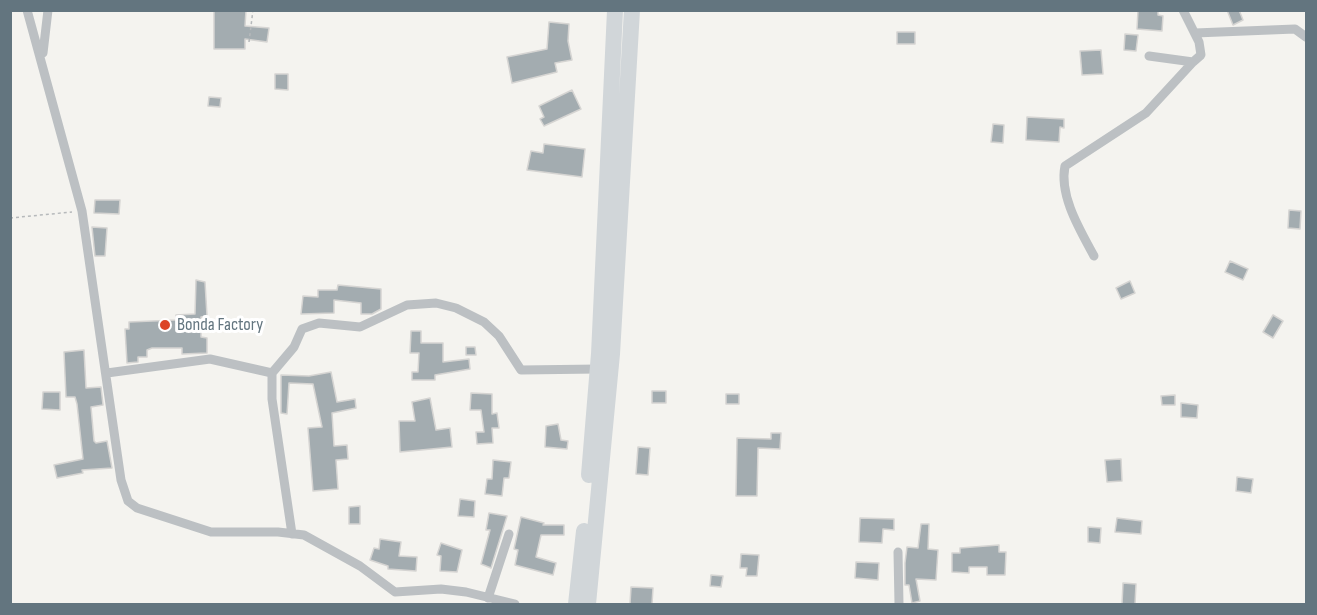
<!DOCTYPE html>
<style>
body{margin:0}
#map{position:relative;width:1317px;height:615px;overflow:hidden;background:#f4f3ef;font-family:"Sofia Sans Condensed",sans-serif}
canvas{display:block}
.frame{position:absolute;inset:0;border:12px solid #63757f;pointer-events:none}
</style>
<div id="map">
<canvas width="1317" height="615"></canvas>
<div class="frame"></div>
</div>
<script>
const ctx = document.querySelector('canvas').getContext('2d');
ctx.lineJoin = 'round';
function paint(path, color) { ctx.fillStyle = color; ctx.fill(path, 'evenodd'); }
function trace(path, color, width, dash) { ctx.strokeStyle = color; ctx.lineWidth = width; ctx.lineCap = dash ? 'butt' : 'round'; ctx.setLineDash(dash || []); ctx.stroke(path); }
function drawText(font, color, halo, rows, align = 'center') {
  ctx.font = font + ' "Sofia Sans Condensed",sans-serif'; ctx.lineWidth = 6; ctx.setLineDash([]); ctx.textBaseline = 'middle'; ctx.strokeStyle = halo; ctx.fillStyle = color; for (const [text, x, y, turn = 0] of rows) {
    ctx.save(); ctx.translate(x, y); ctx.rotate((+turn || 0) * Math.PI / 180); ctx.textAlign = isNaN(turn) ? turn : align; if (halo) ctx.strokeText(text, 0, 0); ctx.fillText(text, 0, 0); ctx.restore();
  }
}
const building = new Path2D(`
 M 214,10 L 246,10 L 245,26 L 269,28 L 267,42 L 245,39 L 245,49 L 214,49 Z
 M 1138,10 L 1158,10 L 1158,15 L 1163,16 L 1162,31 L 1137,29 Z
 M 1227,10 L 1239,10 L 1243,20 L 1233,25 Z
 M 549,22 L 569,24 L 568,41 L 572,60 L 555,63 L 557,72 L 512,83 L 507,57 L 547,49 Z
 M 897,32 L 915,32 L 915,44 L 897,44 Z
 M 1125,34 L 1138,35 L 1136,51 L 1124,50 Z
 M 1101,50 L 1103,74 L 1082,75 L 1080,51 Z
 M 275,74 L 288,74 L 288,90 L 275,89 Z
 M 572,90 L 581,109 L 544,126 L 540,119 L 544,117 L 539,106 Z
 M 209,97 L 221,98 L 220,107 L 208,106 Z
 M 1027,117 L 1064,119 L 1064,128 L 1060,127 L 1059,142 L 1026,140 Z
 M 993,124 L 1004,125 L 1003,143 L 991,142 Z
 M 544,144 L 585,149 L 582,177 L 527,170 L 531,151 L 543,153 Z
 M 95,200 L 120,200 L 119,214 L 94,213 Z
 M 1289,210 L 1301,211 L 1300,229 L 1288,228 Z
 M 92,227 L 107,228 L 105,256 L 95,256 Z
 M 1230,261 L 1248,269 L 1243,280 L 1225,272 Z
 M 196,280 L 205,282 L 207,316 L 201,317 L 201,337 L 207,338 L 207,353 L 182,354 L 182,348 L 152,348 L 147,350 L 147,357 L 138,357 L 138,362 L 127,363 L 125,329 L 129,329 L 129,322 L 176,320 L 176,315 L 195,314 Z
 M 1130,281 L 1135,293 L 1121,299 L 1116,288 Z
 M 338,285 L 381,289 L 381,309 L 372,314 L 361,314 L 361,303 L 334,300 L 334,313 L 301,314 L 303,296 L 318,297 L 318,290 L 337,290 Z
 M 1273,315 L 1283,321 L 1273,338 L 1263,332 Z
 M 411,331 L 421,331 L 421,343 L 443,343 L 443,362 L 469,359 L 470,369 L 435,375 L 435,380 L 412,380 L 412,372 L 418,372 L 419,353 L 410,353 Z
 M 466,347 L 475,347 L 476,355 L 466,355 Z
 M 84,350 L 86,388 L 101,387 L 103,405 L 91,407 L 94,441 L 96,443 L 107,441 L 112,468 L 82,470 L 83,473 L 57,478 L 54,465 L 83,459 L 77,404 L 75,397 L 66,397 L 64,352 Z
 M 331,372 L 337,402 L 355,399 L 356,408 L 332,413 L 334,446 L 347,445 L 348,459 L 336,460 L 338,489 L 313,491 L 308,428 L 322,427 L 313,384 L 289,383 L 287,414 L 281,413 L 281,375 L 309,376 Z
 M 652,391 L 666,391 L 666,403 L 652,403 Z
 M 43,392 L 60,392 L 60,410 L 42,409 Z
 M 471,393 L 492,394 L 492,414 L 497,413 L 499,428 L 492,428 L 493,443 L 477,444 L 476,432 L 484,432 L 481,410 L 470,410 Z
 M 726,394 L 739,394 L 739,404 L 726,404 Z
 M 1175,395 L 1175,405 L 1162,405 L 1161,396 Z
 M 430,398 L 436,430 L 450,428 L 452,447 L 400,452 L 399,421 L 415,421 L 412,402 Z
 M 1181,403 L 1198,405 L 1197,418 L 1181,417 Z
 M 558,424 L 561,440 L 568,441 L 567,449 L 545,447 L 546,426 Z
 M 771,433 L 781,433 L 780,449 L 758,448 L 757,496 L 736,496 L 737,438 L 771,439 Z
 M 638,447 L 650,448 L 648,475 L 636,474 Z
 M 1121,459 L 1122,481 L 1107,482 L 1105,460 Z
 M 493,460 L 511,462 L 509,478 L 504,478 L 502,496 L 485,494 L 487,479 L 492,479 Z
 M 1237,477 L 1253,479 L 1251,493 L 1236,491 Z
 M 460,499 L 475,501 L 474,517 L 458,516 Z
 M 360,506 L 360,524 L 349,524 L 349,507 Z
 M 489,513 L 507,516 L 491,568 L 481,564 L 490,530 L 486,530 Z
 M 521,517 L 544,523 L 543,525 L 564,525 L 564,535 L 541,535 L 536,557 L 556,563 L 553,575 L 515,565 L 518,550 L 514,549 Z
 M 860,518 L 894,519 L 894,530 L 883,529 L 882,543 L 859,542 Z
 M 1117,518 L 1142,521 L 1141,534 L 1115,532 Z
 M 921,524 L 929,524 L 928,549 L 938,550 L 936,580 L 916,579 L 920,601 L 912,603 L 909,585 L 905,585 L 905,563 L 907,547 L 918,548 Z
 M 1088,527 L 1101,528 L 1100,543 L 1088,542 Z
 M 380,539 L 401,542 L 399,556 L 417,557 L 416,571 L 388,569 L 388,566 L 370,560 L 374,548 L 379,549 Z
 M 441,543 L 462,550 L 457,572 L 440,571 L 441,556 L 437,555 Z
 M 999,545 L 999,552 L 1006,552 L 1005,575 L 987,575 L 987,567 L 969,567 L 969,573 L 952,572 L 952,553 L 960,553 L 960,548 Z
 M 741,554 L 759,555 L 757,576 L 746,576 L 747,568 L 740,568 Z
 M 856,562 L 879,563 L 878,580 L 855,578 Z
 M 711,575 L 723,576 L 721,587 L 710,586 Z
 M 1123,583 L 1136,584 L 1135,604 L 1122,604 Z
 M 631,587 L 653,588 L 652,604 L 630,604 Z`);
const path = new Path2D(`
 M 249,42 L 253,10
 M 10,218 L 72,212`);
const street = new Path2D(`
 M 27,10 L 82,211 L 121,480 L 128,501 L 137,508 L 211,532 L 278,532 L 304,535 L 360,566 L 395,592 L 441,589 L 466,592 L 515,604
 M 1195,33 L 1295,29 L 1306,37
 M 43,53 L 48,10
 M 1149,56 L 1193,62 L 1201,55 L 1199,42 L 1183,10
 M 1094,256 C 1080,230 1059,196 1065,166 L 1146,113 L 1193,62
 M 107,373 L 210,359 L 272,373
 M 292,534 L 272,399 L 272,373 L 294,347 L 302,329 L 319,323 L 360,327 L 407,305 L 436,303 L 456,308 L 484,322 L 499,336 L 521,370 L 598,369
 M 898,552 L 899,604
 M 488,598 L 509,534`);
const highway = new Path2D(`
 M 589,475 L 599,354 L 615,10
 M 576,604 L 584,531
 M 588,604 L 612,354 L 632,10`);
const markers = [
 [165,325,6,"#dc4527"]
];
const poiNames = [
 ["Bonda Factory",177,325]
];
paint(building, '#a3acb0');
trace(building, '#d5d4d2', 1.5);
trace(path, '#b6b9bb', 1.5, [3, 3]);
trace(street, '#bcc0c3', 9);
trace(highway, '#d1d6d9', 16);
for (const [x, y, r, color] of markers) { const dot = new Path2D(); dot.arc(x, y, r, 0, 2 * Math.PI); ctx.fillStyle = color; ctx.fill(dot); trace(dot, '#fff', 2); }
drawText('18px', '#63757f', '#fff', poiNames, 'left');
</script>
